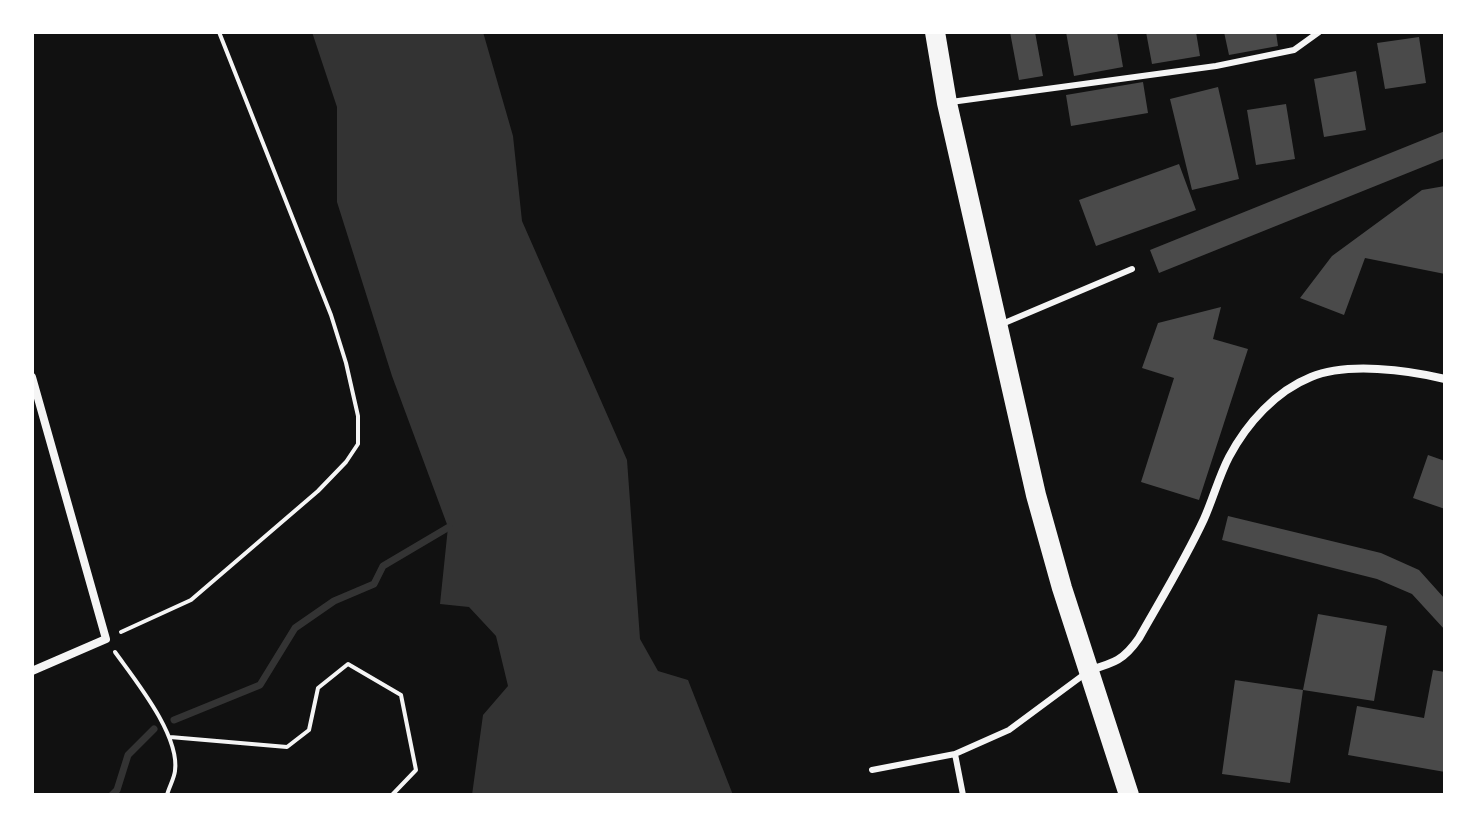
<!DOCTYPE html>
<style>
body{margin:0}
#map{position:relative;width:1477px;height:827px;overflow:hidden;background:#111;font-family:"Golos Text",sans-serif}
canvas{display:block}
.frame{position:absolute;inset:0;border:34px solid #fff;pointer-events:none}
</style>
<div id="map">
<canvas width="1477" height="827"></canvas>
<div class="frame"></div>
</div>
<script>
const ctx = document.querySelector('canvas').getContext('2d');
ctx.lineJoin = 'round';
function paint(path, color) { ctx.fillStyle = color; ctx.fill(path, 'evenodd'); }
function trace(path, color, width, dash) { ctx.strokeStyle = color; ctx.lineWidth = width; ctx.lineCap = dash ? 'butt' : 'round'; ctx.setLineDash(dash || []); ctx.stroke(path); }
const water = new Path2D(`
 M 312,32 L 483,32 L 513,136 L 522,221 L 627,460 L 640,639 L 658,671 L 688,680 L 733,795 L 472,795 L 483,715 L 508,686 L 496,636 L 469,607 L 440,604 L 448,527 L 392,376 L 337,202 L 337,107 Z`);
const stream = new Path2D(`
 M 174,720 L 260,685 L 295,628 L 334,601 L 374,584 L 383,566 L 449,527
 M 112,795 L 117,790 L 128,755 L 154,729`);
const building = new Path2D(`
 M 1010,32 L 1035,32 L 1043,76 L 1019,80 Z
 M 1066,32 L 1117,32 L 1123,67 L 1074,76 Z
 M 1146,32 L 1196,32 L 1200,56 L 1152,64 Z
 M 1224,32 L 1276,32 L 1278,46 L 1229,55 Z
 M 1419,37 L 1426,83 L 1385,89 L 1377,43 Z
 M 1356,71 L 1366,130 L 1324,137 L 1314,79 Z
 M 1143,82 L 1148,113 L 1071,126 L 1066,95 Z
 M 1218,87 L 1239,179 L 1192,190 L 1170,99 Z
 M 1286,104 L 1295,159 L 1256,165 L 1247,110 Z
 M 1445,131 L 1445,158 L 1159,273 L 1150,250 Z
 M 1179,164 L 1196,210 L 1096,246 L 1079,200 Z
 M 1445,186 L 1445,274 L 1365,258 L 1344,315 L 1300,298 L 1332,256 L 1422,190 Z
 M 1221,307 L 1213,339 L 1248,349 L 1199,500 L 1141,482 L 1174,378 L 1142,368 L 1158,323 Z
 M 1428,455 L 1445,461 L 1445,509 L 1413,498 Z
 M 1228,516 L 1381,553 L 1419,570 L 1445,599 L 1445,630 L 1412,594 L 1377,579 L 1222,540 Z
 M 1318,614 L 1387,626 L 1374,701 L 1303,690 Z
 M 1433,670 L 1445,672 L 1445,772 L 1348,755 L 1357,706 L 1424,718 Z
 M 1235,680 L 1303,690 L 1290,783 L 1222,774 Z`);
const path = new Path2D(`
 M 121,632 L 191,600 L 318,491 L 346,462 L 358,444 L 358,416 L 346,363 L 331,315 L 219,32
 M 115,652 C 135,680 180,735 175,771 C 174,779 169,787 167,795
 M 170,737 L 287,747 L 309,730 L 318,688 L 348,664 L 401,695 L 416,770 L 392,795`);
const service = new Path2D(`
 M 951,102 L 1216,66 L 1294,50 L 1319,32
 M 1002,324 L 1132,269
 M 955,754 L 963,795
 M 872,770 L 955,754 L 1009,730 L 1086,673`);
const minor = new Path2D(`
 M 32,377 L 106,639 L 32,671
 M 1090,670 C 1114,663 1124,660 1139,638 C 1161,599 1185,560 1204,519 C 1213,499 1219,476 1229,457 C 1247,423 1276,391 1311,377 C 1347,362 1408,370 1445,379`);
const trunk = new Path2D(`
 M 935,32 L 947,103 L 1036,495 L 1062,588 L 1129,795`);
paint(water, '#333');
trace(stream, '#333', 7);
paint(building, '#4a4a4a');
trace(path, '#f5f5f5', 4);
trace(service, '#f5f5f5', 6);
trace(minor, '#f5f5f5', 8);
trace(trunk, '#f5f5f5', 20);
</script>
